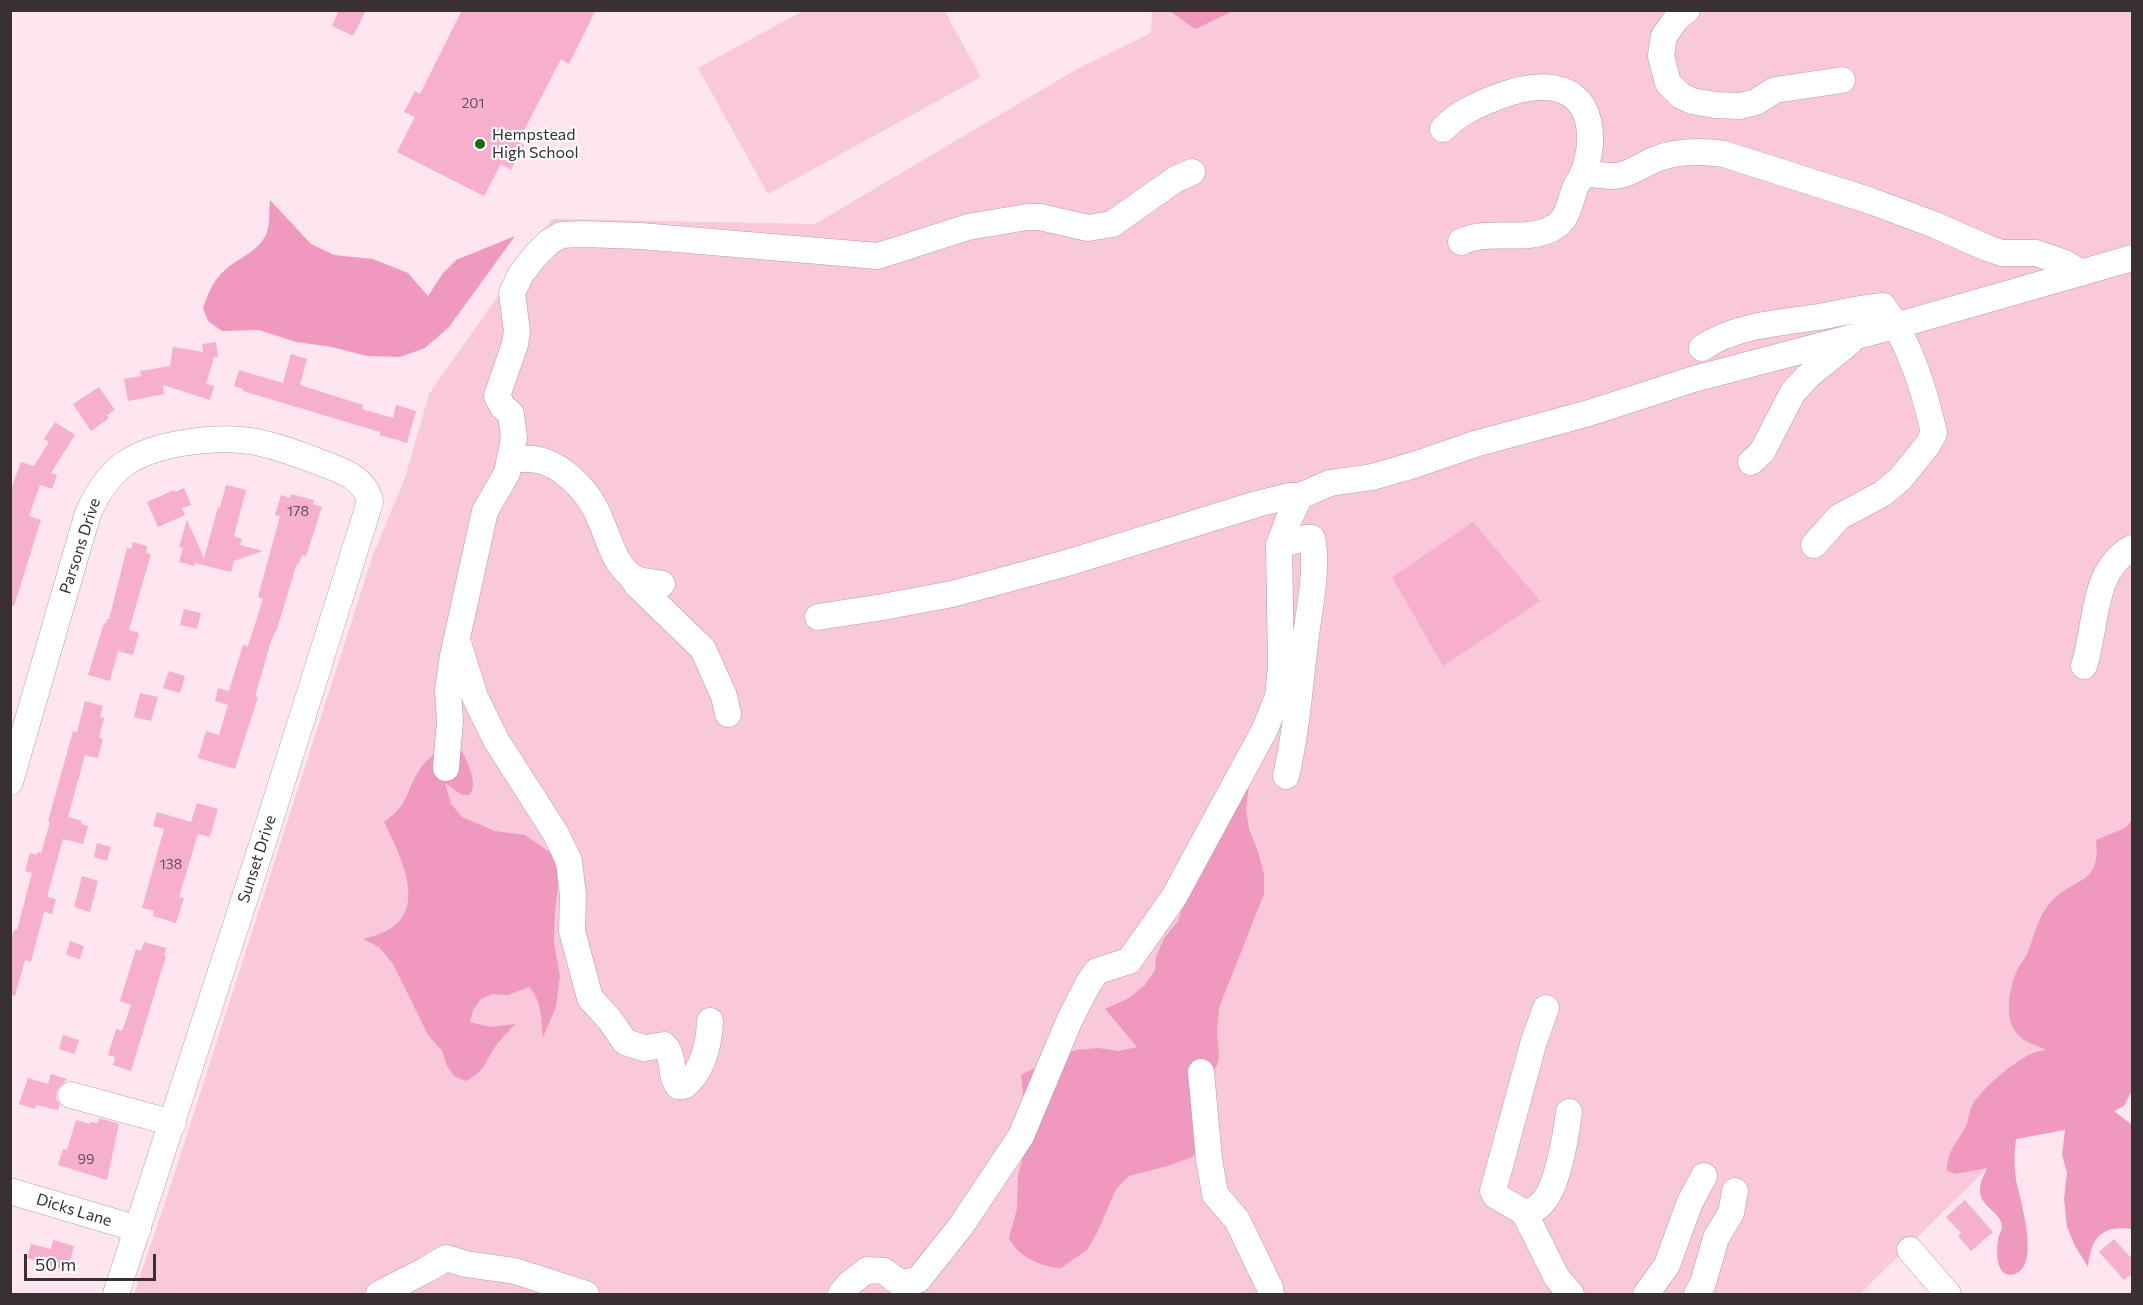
<!DOCTYPE html>
<style>
body{margin:0}
#map{position:relative;width:2143px;height:1305px;overflow:hidden;background:#fee5ef;font-family:Commissioner,sans-serif}
canvas{display:block}
.frame{position:absolute;inset:0;border:12px solid #393033;pointer-events:none}
.scale{position:absolute;left:24px;top:1254px;width:132px;height:27px;box-sizing:border-box;border:3px solid #393033;border-top:0;padding-left:8px;font-size:18px;line-height:21px;white-space:nowrap;color:#393033;-webkit-text-stroke:4px #fff;paint-order:stroke}
</style>
<div id="map">
<canvas width="2143" height="1305"></canvas>
<div class="frame"></div>
<div class="scale">50 m</div>
</div>
<script>
const ctx = document.querySelector('canvas').getContext('2d');
ctx.lineJoin = 'round';
function paint(path, color) { ctx.fillStyle = color; ctx.fill(path, 'evenodd'); }
function trace(path, color, width, dash) { ctx.strokeStyle = color; ctx.lineWidth = width; ctx.lineCap = dash ? 'butt' : 'round'; ctx.setLineDash(dash || []); ctx.stroke(path); }
function drawText(font, color, halo, rows, align = 'center') {
  ctx.font = font + ' Commissioner,sans-serif'; ctx.lineWidth = 4.5; ctx.setLineDash([]); ctx.textBaseline = 'middle'; ctx.strokeStyle = halo; ctx.fillStyle = color; for (const [text, x, y, turn = 0] of rows) {
    ctx.save(); ctx.translate(x, y); ctx.rotate((+turn || 0) * Math.PI / 180); ctx.textAlign = isNaN(turn) ? turn : align; if (halo) ctx.strokeText(text, 0, 0); ctx.fillText(text, 0, 0); ctx.restore();
  }
}
const green = new Path2D(`
 M 944,10 L 981,77 L 768,194 L 698,68 L 803,11 Z
 M 1152,11 L 2132,11 L 2132,1025 L 1860,1294 L 134,1294 L 167,1197 L 373,555 L 405,478 L 429,394 L 552,219 L 815,224 L 1077,69 L 1151,33 Z`);
const forest = new Path2D(`
 M 1170,11 L 1233,11 L 1195,29 Z
 M 270,200 L 311,244 L 334,255 L 373,259 L 408,273 L 428,296 L 443,273 L 456,260 L 515,236 L 449,327 L 425,348 L 400,357 L 367,356 L 332,347 L 296,342 L 259,330 L 222,331 L 208,321 L 203,308 C 208,293 213,280 226,269 C 240,257 260,251 267,232 C 270,224 269,210 270,200 Z
 M 456,740 C 463,754 481,783 469,795 L 462,795 L 445,783 L 451,804 L 462,817 L 495,831 L 525,835 L 551,853 L 557,870 L 558,888 L 555,912 L 554,943 L 560,976 L 556,1007 L 543,1037 C 541,1020 542,1000 529,987 L 508,995 L 492,994 L 481,999 L 473,1010 L 470,1022 L 490,1027 L 515,1024 C 508,1033 498,1041 493,1050 C 485,1064 481,1075 465,1081 L 454,1076 L 447,1066 L 442,1051 L 428,1035 L 393,964 L 379,947 L 363,939 C 377,935 392,931 401,919 C 421,894 396,846 384,822 C 410,804 405,791 420,769 C 429,755 443,748 456,740 Z
 M 1249,784 L 1246,809 L 1249,829 L 1258,851 L 1264,875 L 1264,894 L 1219,1008 L 1217,1032 L 1219,1057 L 1217,1066 L 1211,1073 L 1202,1148 L 1192,1157 L 1171,1165 L 1129,1176 L 1116,1189 L 1096,1235 L 1087,1250 L 1061,1268 C 1041,1267 1018,1257 1009,1238 L 1017,1209 L 1018,1176 L 1022,1160 L 1024,1104 L 1021,1075 L 1060,1055 L 1076,1050 L 1098,1048 L 1119,1051 L 1137,1047 L 1105,1009 L 1129,998 L 1145,985 L 1155,970 L 1156,957 L 1164,938 L 1178,921 L 1185,900 Z
 M 2132,820 L 2132,1091 L 2124,1106 L 2114,1111 L 2132,1125 L 2132,1229 C 2102,1225 2091,1237 2088,1267 L 2075,1246 L 2067,1227 L 2064,1199 L 2067,1173 L 2062,1155 L 2065,1130 L 2016,1139 C 2014,1152 2014,1166 2016,1180 C 2020,1199 2041,1265 2015,1274 C 1996,1280 1996,1252 1998,1241 C 1998,1236 2001,1232 2002,1228 C 2003,1212 1979,1207 1980,1190 C 1980,1182 1984,1175 1987,1168 L 1956,1174 L 1947,1171 C 1947,1149 1957,1144 1966,1126 C 1969,1119 1969,1110 1973,1104 C 1982,1088 2016,1060 2033,1053 C 2037,1051 2042,1051 2046,1050 C 2038,1045 2025,1043 2018,1035 C 2003,1018 2009,990 2017,970 C 2020,964 2024,960 2027,954 C 2035,935 2037,917 2052,901 C 2075,876 2101,886 2096,840 L 2125,828 Z`);
const building = new Path2D(`
 M 339,10 L 366,10 L 353,36 L 332,26 Z
 M 462,10 L 596,10 L 569,64 L 561,59 L 518,142 L 524,145 L 511,170 L 501,164 L 484,196 L 397,152 L 415,117 L 404,112 L 415,91 L 420,94 Z
 M 216,342 L 218,357 L 214,357 L 206,384 L 214,386 L 210,400 L 163,385 L 164,394 L 128,401 L 124,379 L 141,376 L 140,371 L 170,366 L 173,347 L 203,352 L 202,344 Z
 M 291,354 L 307,359 L 300,385 L 363,405 L 362,409 L 393,418 L 396,405 L 416,411 L 407,443 L 380,435 L 380,432 L 243,391 L 243,389 L 234,386 L 239,370 L 283,383 Z
 M 99,387 L 115,410 L 107,415 L 109,418 L 91,431 L 73,404 Z
 M 55,422 L 75,435 L 51,473 L 57,475 L 52,489 L 40,485 L 29,516 L 41,520 L 14,606 L 10,605 L 10,492 L 21,462 L 34,466 L 49,442 L 44,439 Z
 M 226,485 L 246,490 L 234,536 L 242,539 L 240,545 L 263,551 L 234,561 L 231,572 L 195,563 L 194,566 L 179,562 L 183,548 L 179,547 L 187,520 L 204,558 L 218,507 L 220,508 Z
 M 184,488 L 191,505 L 182,508 L 185,515 L 158,527 L 147,502 L 174,490 L 175,492 Z
 M 291,494 L 314,500 L 313,504 L 322,507 L 306,556 L 302,555 L 299,564 L 297,563 L 278,626 L 271,641 L 255,697 L 258,697 L 235,769 L 198,758 L 206,731 L 219,735 L 228,705 L 215,701 L 218,688 L 229,691 L 243,645 L 248,646 L 263,599 L 258,597 L 280,516 L 275,515 L 281,495 L 290,498 Z
 M 1473,522 L 1540,601 L 1443,666 L 1392,577 Z
 M 133,542 L 147,546 L 146,553 L 151,554 L 129,630 L 139,633 L 133,655 L 118,651 L 110,681 L 88,675 L 104,623 L 106,624 L 107,619 L 109,619 L 127,548 L 131,549 Z
 M 184,609 L 201,613 L 197,629 L 180,625 Z
 M 169,671 L 185,676 L 180,693 L 163,688 Z
 M 140,693 L 158,697 L 151,721 L 134,717 Z
 M 85,701 L 103,706 L 100,717 L 104,718 L 99,738 L 103,739 L 98,758 L 85,755 L 68,817 L 82,821 L 81,824 L 88,826 L 83,844 L 63,839 L 47,897 L 56,899 L 52,914 L 44,912 L 31,962 L 25,960 L 15,996 L 10,995 L 10,942 L 14,930 L 17,930 L 32,873 L 25,871 L 30,853 L 37,855 L 37,852 L 41,853 L 50,822 L 48,821 L 73,731 L 77,732 Z
 M 197,803 L 218,809 L 210,837 L 198,834 L 179,897 L 184,898 L 176,923 L 153,916 L 154,911 L 142,908 L 164,829 L 153,826 L 157,812 L 191,822 Z
 M 97,843 L 111,847 L 107,861 L 94,857 Z
 M 82,876 L 98,881 L 90,912 L 74,907 Z
 M 70,941 L 84,946 L 80,959 L 66,955 Z
 M 144,942 L 166,948 L 164,955 L 166,956 L 131,1071 L 113,1065 L 115,1057 L 108,1055 L 116,1029 L 122,1031 L 131,1005 L 120,1001 L 136,949 L 141,951 Z
 M 63,1035 L 79,1040 L 75,1054 L 59,1049 Z
 M 51,1074 L 67,1079 L 57,1090 L 56,1098 L 60,1105 L 58,1110 L 36,1105 L 35,1109 L 19,1104 L 28,1078 L 48,1084 Z
 M 99,1118 L 119,1124 L 107,1180 L 58,1165 L 63,1149 L 67,1150 L 76,1120 L 90,1124 L 90,1122 L 98,1123 Z
 M 1965,1200 L 1993,1232 L 1971,1251 L 1958,1236 L 1961,1233 L 1946,1217 Z
 M 2114,1239 L 2133,1260 L 2133,1273 L 2124,1280 L 2099,1252 Z
 M 53,1240 L 74,1246 L 67,1271 L 27,1258 L 31,1244 L 51,1249 Z`);
const minor = new Path2D(`
 M 1687,10 L 1677,18 L 1664,36 L 1661,56 L 1668,83 L 1681,96 L 1692,101 L 1715,105 L 1740,106 L 1756,102 L 1775,90 L 1842,80
 M 1443,129 C 1458,113 1477,105 1497,97 C 1544,79 1593,81 1590,145 C 1589,154 1586,167 1582,176 C 1580,180 1577,183 1575,188 C 1569,204 1569,220 1551,229 C 1522,243 1489,228 1461,242
 M 1583,173 C 1595,174 1609,178 1621,175 C 1634,172 1646,162 1659,158 C 1679,151 1702,151 1724,154 L 1871,201 L 1935,225 L 1987,248 L 2002,253 L 2036,253 L 2065,263 L 2081,273
 M 1702,348 C 1735,325 1780,323 1819,317 C 1840,313 1861,308 1883,306 C 1910,343 1924,389 1934,433 L 1927,446 L 1900,479 L 1882,494 L 1839,517 L 1814,545
 M 510,459 C 517,459 526,459 533,459 C 563,463 590,493 600,519 C 609,539 613,561 631,576 C 638,582 653,582 662,584
 M 1751,462 L 1762,452 L 1793,392 L 1808,376 L 1850,342
 M 1279,545 L 1306,538 L 1312,538 C 1318,567 1310,605 1306,635 C 1300,682 1297,729 1286,776
 M 632,577 L 637,585 L 703,649 L 724,696 L 728,714
 M 818,617 L 883,607 L 952,594 L 1067,563 L 1257,504 L 1289,496 L 1300,496 L 1330,483 L 1372,477 L 1414,465 L 1475,444 L 1589,413 L 1694,379 L 1895,326 L 2132,258
 M 459,646 L 475,697 L 496,740 L 556,834 L 569,861 L 573,895 L 572,931 L 590,998 L 610,1020 L 625,1042 L 644,1048 L 664,1045 C 675,1055 669,1074 678,1086 L 684,1086 C 703,1071 709,1044 710,1021
 M 2084,666 C 2097,627 2091,570 2132,548
 M 446,768 L 450,721 L 448,690 L 453,656 L 485,511 L 507,473 L 514,438 L 511,414 L 503,407 L 497,396 L 515,344 L 517,331 L 512,293 L 521,274 L 535,256 L 549,242 L 561,235 L 583,234 L 641,236 L 878,256 L 968,227 L 1027,217 L 1040,217 L 1088,228 L 1112,224 L 1176,179 L 1192,172
 M 10,782 L 88,513 C 96,496 107,477 123,465 C 154,442 220,435 257,442 C 278,447 299,454 319,462 C 339,469 366,478 370,502 L 264,839 L 116,1294
 M 1201,1072 L 1209,1159 L 1215,1194 L 1237,1220 L 1270,1288 L 1271,1294
 M 71,1095 L 173,1123
 M 1569,1112 C 1566,1135 1558,1185 1543,1202 C 1538,1208 1534,1210 1528,1212 L 1526,1216 L 1557,1278 L 1571,1294
 M 10,1191 L 138,1229
 M 1527,1214 L 1496,1196 L 1493,1191 L 1534,1041 L 1546,1008
 M 1910,1250 L 1948,1294
 M 379,1294 L 426,1270 L 446,1258 L 466,1264 L 515,1271 L 586,1294
 M 841,1294 L 850,1283 L 867,1270 L 884,1271 L 900,1283 L 918,1280 L 961,1226 L 1021,1136 L 1070,1019 L 1088,984 L 1097,971 L 1129,961 L 1174,897 L 1265,729 L 1278,696 L 1281,667 L 1279,545 L 1288,521 L 1300,496
 M 1646,1294 L 1667,1265 L 1690,1202 L 1704,1176
 M 1697,1294 L 1703,1283 L 1716,1238 L 1731,1213 L 1735,1191`);
const markers = [
 [480,144,6,"#156c15"]
];
const numberNames = [
 ["201",473,103],
 ["178",298,511],
 ["138",171,864],
 ["99",86,1159]
];
const poiNames = [
 ["Hempstead",492,135],
 ["High School",492,153]
];
const streetNames = [
 ["Parsons Drive",80,546,-72],
 ["Sunset Drive",257,859,-72],
 ["Dicks Lane",74,1210,17]
];
paint(green, '#f9c8db');
paint(forest, '#f099be');
paint(building, '#f6afcd');
trace(minor, '#b49da6', 27);
trace(minor, '#fff', 26);
for (const [x, y, r, color] of markers) { const dot = new Path2D(); dot.arc(x, y, r, 0, 2 * Math.PI); ctx.fillStyle = color; ctx.fill(dot); trace(dot, '#fff', 2); }
drawText('14px', '#68505a', null, numberNames);
drawText('16px', '#393033', '#fff', poiNames, 'left');
drawText('16px', '#393033', '#fff', streetNames);
</script>
